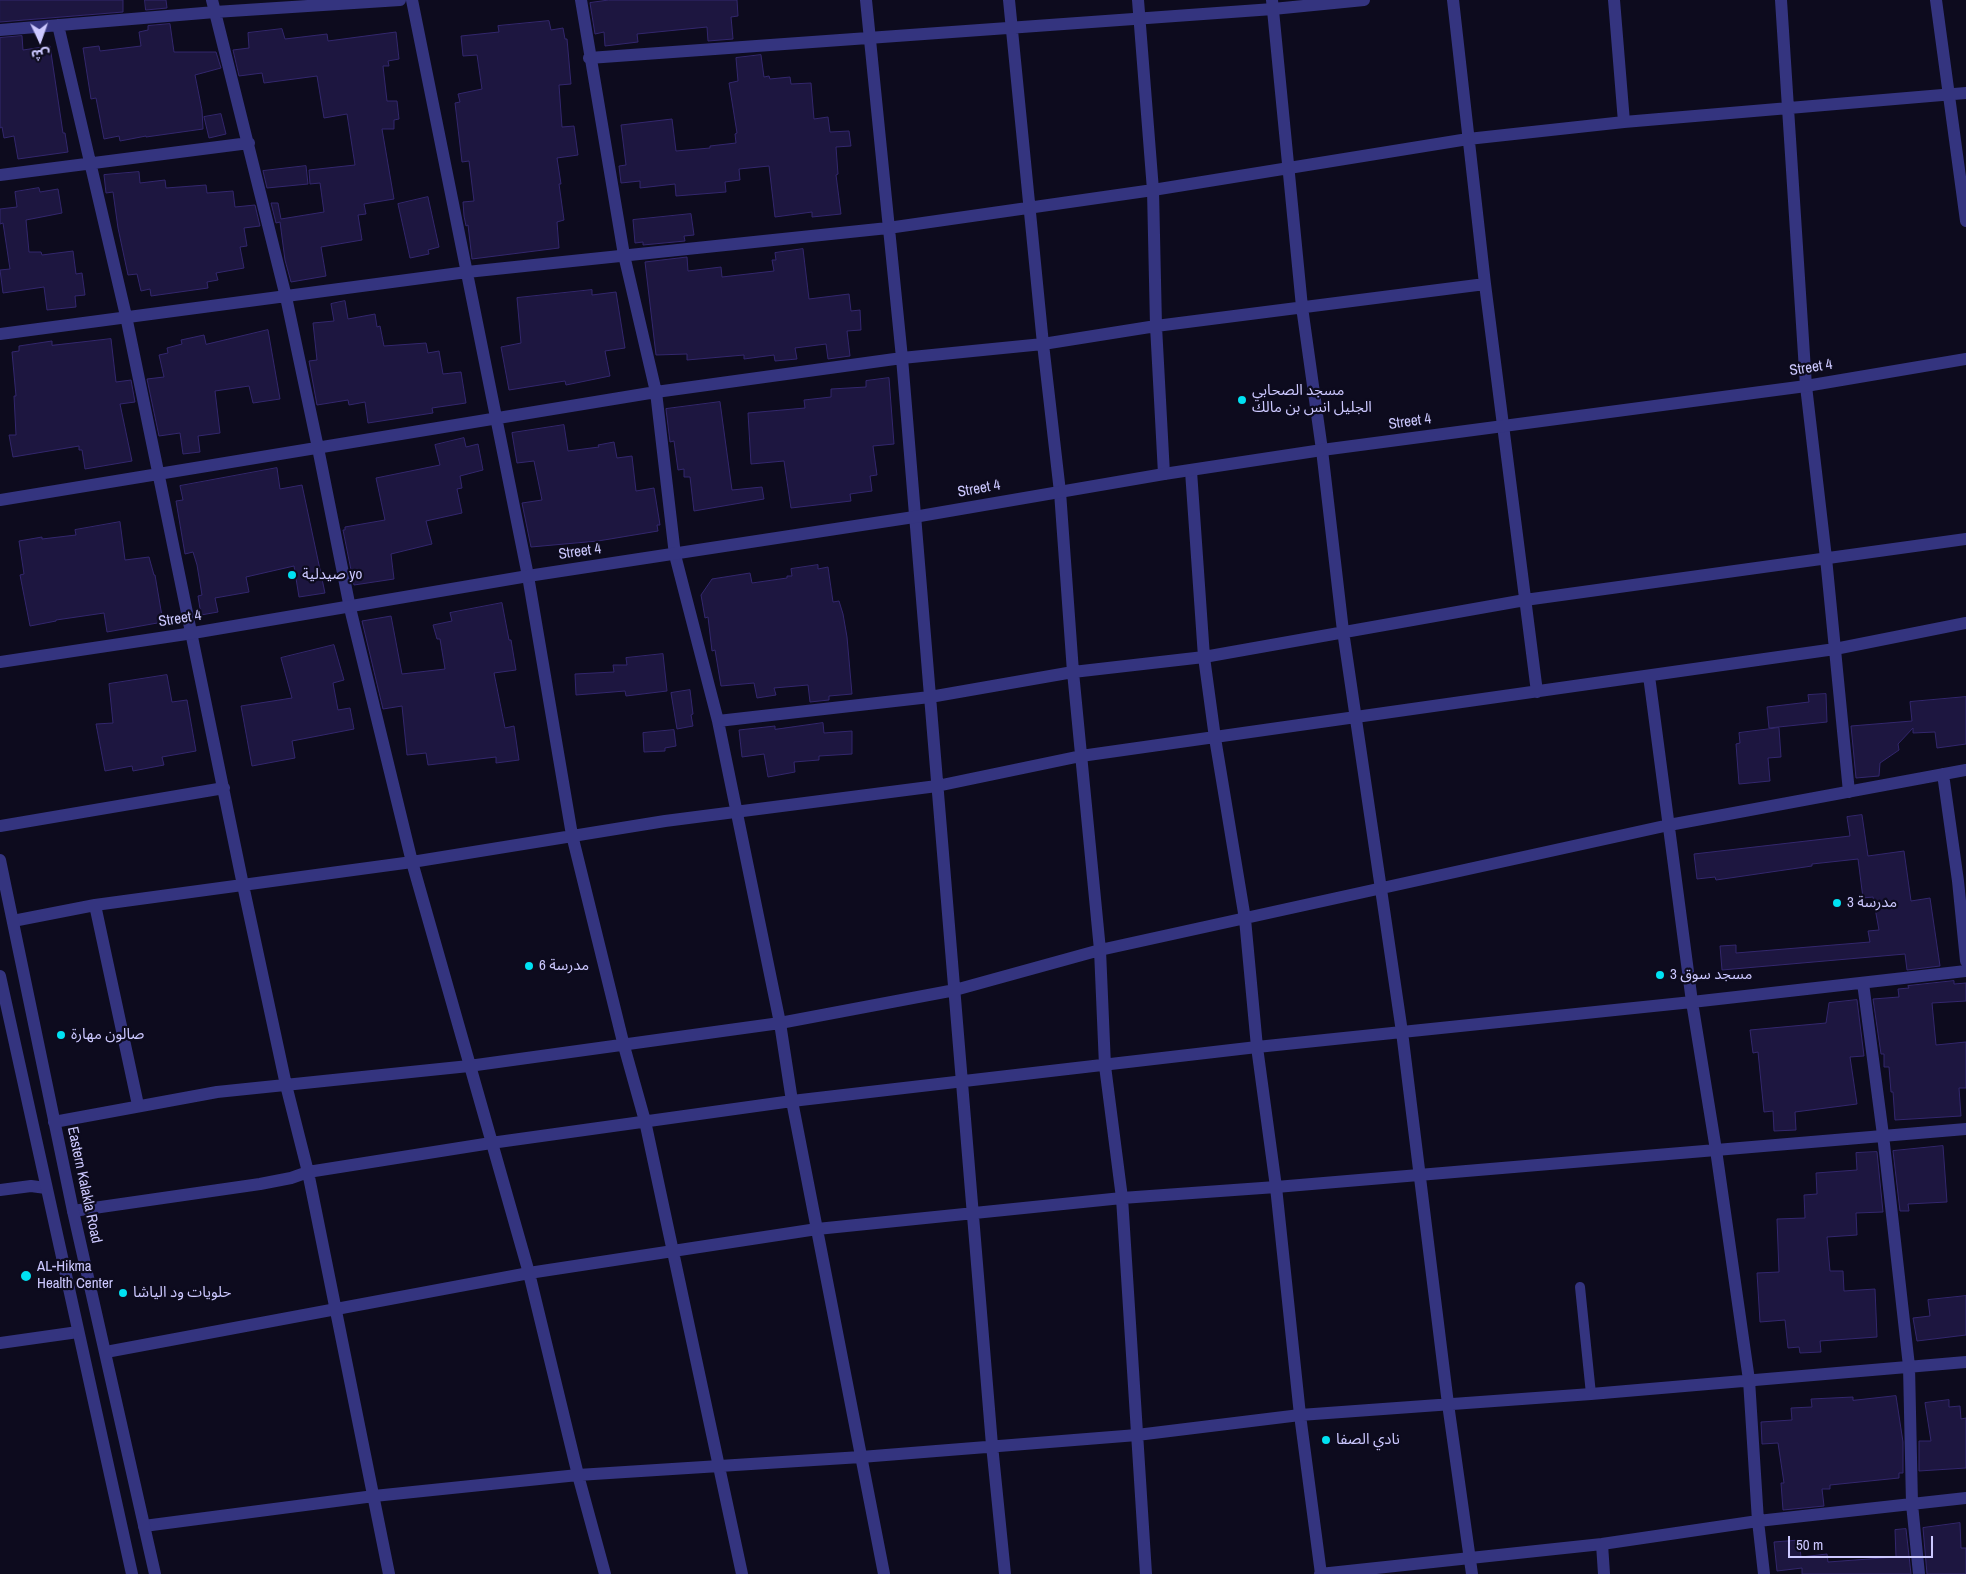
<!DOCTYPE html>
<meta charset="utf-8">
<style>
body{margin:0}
#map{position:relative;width:1966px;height:1574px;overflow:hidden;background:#0d0b1e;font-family:"Archivo Narrow","Noto Sans Arabic",sans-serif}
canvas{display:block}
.north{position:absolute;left:15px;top:15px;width:50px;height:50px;-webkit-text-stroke:4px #0d0b1e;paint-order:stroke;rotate:177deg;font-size:14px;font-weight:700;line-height:20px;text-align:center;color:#ccc8ff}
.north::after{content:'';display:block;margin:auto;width:18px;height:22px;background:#ccc8ff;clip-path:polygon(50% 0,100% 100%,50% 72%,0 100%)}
.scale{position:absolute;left:1788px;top:1536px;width:145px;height:22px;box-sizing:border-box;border:2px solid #ccc8ff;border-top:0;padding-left:6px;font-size:15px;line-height:18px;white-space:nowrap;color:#ccc8ff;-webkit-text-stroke:4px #0d0b1e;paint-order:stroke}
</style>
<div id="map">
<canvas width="1966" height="1574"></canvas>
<div class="north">ش</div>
<div class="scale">50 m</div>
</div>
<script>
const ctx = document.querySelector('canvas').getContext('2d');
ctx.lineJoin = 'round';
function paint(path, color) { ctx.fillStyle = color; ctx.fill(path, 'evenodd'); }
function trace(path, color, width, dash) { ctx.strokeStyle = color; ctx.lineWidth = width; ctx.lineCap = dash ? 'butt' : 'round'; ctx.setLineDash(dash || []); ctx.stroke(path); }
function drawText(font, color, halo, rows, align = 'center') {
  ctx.font = font + ' "Archivo Narrow","Noto Sans Arabic",sans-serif'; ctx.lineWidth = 4.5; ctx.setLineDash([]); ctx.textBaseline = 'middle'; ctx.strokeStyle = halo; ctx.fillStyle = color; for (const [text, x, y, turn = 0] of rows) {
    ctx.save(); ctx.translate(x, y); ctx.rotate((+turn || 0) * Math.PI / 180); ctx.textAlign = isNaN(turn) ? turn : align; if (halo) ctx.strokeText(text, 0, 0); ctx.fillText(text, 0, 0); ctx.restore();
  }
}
const building = new Path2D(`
 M 0,0 L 123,0 L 123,12 L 0,22 Z
 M 145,0 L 166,0 L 167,8 L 146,10 Z
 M 609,0 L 737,0 L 738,16 L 731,17 L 733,39 L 708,41 L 707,27 L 637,34 L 638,42 L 605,46 L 604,32 L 595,34 L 590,3 Z
 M 549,21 L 551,30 L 563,28 L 565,39 L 567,39 L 571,84 L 559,85 L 562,127 L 574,126 L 578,155 L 557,158 L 561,184 L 559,184 L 564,220 L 557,222 L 559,248 L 472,259 L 468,225 L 466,226 L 464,216 L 463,202 L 474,201 L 469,161 L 462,162 L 455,103 L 460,102 L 458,94 L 482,89 L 477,55 L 463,56 L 461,36 L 499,32 L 498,26 Z
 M 170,24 L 174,52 L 216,52 L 221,68 L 195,75 L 202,110 L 203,129 L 146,137 L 146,136 L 120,141 L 119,136 L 104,139 L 96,98 L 91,99 L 83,48 L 99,46 L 100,51 L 141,46 L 139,32 L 148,30 L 148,26 Z
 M 282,29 L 285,39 L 327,34 L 328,41 L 396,32 L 399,59 L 388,61 L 389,66 L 383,66 L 387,101 L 397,101 L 399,119 L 394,120 L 394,129 L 382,129 L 394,199 L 364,204 L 366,214 L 358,215 L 362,240 L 321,247 L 326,276 L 291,282 L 285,260 L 280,222 L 276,223 L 271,203 L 278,203 L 281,219 L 324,212 L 320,183 L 310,184 L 309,170 L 355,165 L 347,114 L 324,118 L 317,76 L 264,83 L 262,73 L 239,76 L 233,50 L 249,48 L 248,33 Z
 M 22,36 L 23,50 L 50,46 L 63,133 L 65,133 L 68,152 L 18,159 L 14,136 L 4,138 L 2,127 L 0,128 L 0,38 Z
 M 761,55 L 764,77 L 769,76 L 770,79 L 790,77 L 791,84 L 811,83 L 814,119 L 828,117 L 830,132 L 849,131 L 851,146 L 836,147 L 838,174 L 836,175 L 841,214 L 812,217 L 812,212 L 775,217 L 769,166 L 739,169 L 740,180 L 725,182 L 726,192 L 676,196 L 675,184 L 640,188 L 640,181 L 621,183 L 619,166 L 626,165 L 621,125 L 672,119 L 676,151 L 710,148 L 710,146 L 736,143 L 735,134 L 737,133 L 729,83 L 738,81 L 736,58 Z
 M 221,114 L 226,134 L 209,138 L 204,117 Z
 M 306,166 L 308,184 L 267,188 L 263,171 Z
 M 139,172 L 140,183 L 165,180 L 166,188 L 206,185 L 207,193 L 233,191 L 235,207 L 255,205 L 260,226 L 244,228 L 247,246 L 240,247 L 244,268 L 216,273 L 218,280 L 207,282 L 208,288 L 151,296 L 150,289 L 141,291 L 137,274 L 128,275 L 118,228 L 113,192 L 106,193 L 104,175 Z
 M 39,188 L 40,192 L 58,189 L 62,213 L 26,220 L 29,252 L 41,252 L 42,255 L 73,251 L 76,274 L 82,273 L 85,295 L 75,296 L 76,307 L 47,310 L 44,287 L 3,293 L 0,270 L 10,269 L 3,223 L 0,224 L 0,209 L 17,207 L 15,192 Z
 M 428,197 L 439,247 L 428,250 L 429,254 L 410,258 L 398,204 Z
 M 691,214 L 694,235 L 684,236 L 685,241 L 643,245 L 643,242 L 635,243 L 633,220 Z
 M 803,249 L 809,299 L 849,294 L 851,311 L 860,310 L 861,330 L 847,331 L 850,356 L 828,359 L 826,344 L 795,348 L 797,359 L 775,361 L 774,355 L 744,359 L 744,355 L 687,360 L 687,354 L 656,355 L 645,262 L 687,257 L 688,271 L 721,267 L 722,277 L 774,271 L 772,260 L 776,260 L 775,253 Z
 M 592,290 L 592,295 L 616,292 L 625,348 L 605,351 L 610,376 L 566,385 L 565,381 L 509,390 L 501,347 L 521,343 L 517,298 Z
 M 345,301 L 348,319 L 375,314 L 377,327 L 380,326 L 384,346 L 426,343 L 428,353 L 439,351 L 443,374 L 461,372 L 466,403 L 432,408 L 433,413 L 368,423 L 365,402 L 349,405 L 348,400 L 317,405 L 309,361 L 317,360 L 313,323 L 334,321 L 331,304 Z
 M 268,330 L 280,399 L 253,403 L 249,386 L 215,391 L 220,433 L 198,436 L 200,452 L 183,454 L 180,433 L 159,436 L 147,379 L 164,377 L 159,355 L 168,353 L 167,348 L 182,344 L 181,340 L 204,335 L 206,344 Z
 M 111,339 L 116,382 L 131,380 L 135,402 L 120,404 L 132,461 L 85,469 L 82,450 L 79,450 L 79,446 L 13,457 L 9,435 L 16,435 L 14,396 L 16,396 L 12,352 L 19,351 L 19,346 L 52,341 L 52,345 Z
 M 889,378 L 894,444 L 873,446 L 877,475 L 870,476 L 872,491 L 850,494 L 851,501 L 791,508 L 784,461 L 751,464 L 748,413 L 805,408 L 804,400 L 831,397 L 831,389 L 866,387 L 866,381 Z
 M 720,402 L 732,490 L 762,487 L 764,499 L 694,511 L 690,477 L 684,477 L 684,469 L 678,470 L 674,441 L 670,442 L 666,409 Z
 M 564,425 L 568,451 L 599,447 L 598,445 L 614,442 L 617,458 L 632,456 L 636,491 L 654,488 L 660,525 L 657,525 L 658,531 L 598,541 L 531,547 L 522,503 L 542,500 L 534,461 L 517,463 L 512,433 Z
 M 464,438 L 466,447 L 478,444 L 483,470 L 460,476 L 462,488 L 457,489 L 462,513 L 426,521 L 432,544 L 391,554 L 394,579 L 354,585 L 343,530 L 345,530 L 345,527 L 385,520 L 376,478 L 440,465 L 435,445 Z
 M 277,468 L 280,489 L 302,485 L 325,593 L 299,597 L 294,566 L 246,577 L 249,592 L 215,598 L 218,612 L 201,615 L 198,596 L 202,595 L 197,565 L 193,552 L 185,554 L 176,501 L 183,500 L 180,486 Z
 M 120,522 L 125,560 L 149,557 L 154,575 L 155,575 L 163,622 L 107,632 L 104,613 L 56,620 L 56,621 L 30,626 L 20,575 L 24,574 L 19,541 L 42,537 L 42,539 L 76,535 L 75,530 Z
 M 818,565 L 818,569 L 828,567 L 833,602 L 839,601 L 843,614 L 847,637 L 852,694 L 829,696 L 829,700 L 810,702 L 808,685 L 774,688 L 776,695 L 757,698 L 754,683 L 721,686 L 715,650 L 712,651 L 708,617 L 705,618 L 701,595 L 712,579 L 750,573 L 752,583 L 787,578 L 787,576 L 792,576 L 791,569 Z
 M 502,603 L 509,640 L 511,640 L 516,670 L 494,673 L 505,728 L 514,726 L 519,760 L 496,763 L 496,757 L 428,765 L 426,753 L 407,755 L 402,706 L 383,709 L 362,621 L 391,616 L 402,674 L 445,669 L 440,639 L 437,639 L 433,625 L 452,621 L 450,613 Z
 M 334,645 L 344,680 L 333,683 L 338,710 L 350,708 L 354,729 L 292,741 L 295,758 L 252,766 L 241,706 L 292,698 L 281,658 Z
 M 663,654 L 667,691 L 626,696 L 625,691 L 576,695 L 575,674 L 614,672 L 613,665 L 627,665 L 626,658 Z
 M 167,675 L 172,702 L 187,700 L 196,751 L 162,757 L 164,765 L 133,771 L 132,766 L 105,771 L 96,724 L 113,723 L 109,684 Z
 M 690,690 L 693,714 L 691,715 L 693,726 L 677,729 L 671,693 Z
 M 1826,694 L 1827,722 L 1769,728 L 1767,707 L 1809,702 L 1808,695 Z
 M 1966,697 L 1966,744 L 1937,748 L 1935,732 L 1913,733 L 1913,728 L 1898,744 L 1899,750 L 1880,763 L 1879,776 L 1856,778 L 1851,726 L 1912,721 L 1910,702 Z
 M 823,723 L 824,733 L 852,731 L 852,754 L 819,756 L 819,760 L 794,762 L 795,772 L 768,777 L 764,754 L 742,757 L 739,730 L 775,726 L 775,729 Z
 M 1779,728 L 1781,757 L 1768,758 L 1770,781 L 1739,784 L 1736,744 L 1740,743 L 1739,733 Z
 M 674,730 L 676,746 L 665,748 L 665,751 L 644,752 L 643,733 Z
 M 1862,815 L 1868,856 L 1904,851 L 1911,901 L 1930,898 L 1940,966 L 1907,970 L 1905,954 L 1722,970 L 1720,946 L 1736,945 L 1736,953 L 1870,942 L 1868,931 L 1879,930 L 1873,897 L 1863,898 L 1858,859 L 1812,864 L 1812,866 L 1716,880 L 1715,877 L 1697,879 L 1694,854 L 1850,836 L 1847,817 Z
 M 1954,981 L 1954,984 L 1966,983 L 1966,1001 L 1932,1003 L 1936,1045 L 1966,1042 L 1966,1088 L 1959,1088 L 1961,1116 L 1895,1120 L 1893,1092 L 1891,1092 L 1889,1067 L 1884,1067 L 1884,1054 L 1881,1054 L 1873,999 L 1899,997 L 1898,989 L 1909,988 L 1908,986 Z
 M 1857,1000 L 1864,1056 L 1850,1057 L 1857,1104 L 1795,1112 L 1796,1130 L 1774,1131 L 1773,1111 L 1764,1112 L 1758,1052 L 1753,1053 L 1750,1030 L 1826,1023 L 1829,1003 Z
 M 1943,1146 L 1947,1202 L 1908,1204 L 1909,1211 L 1900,1211 L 1893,1151 Z
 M 1877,1152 L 1883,1212 L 1856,1213 L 1857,1235 L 1827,1237 L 1830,1271 L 1843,1271 L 1844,1291 L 1875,1289 L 1877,1337 L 1820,1341 L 1821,1352 L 1800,1353 L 1799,1347 L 1788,1348 L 1785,1320 L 1760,1322 L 1757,1273 L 1779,1272 L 1777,1219 L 1805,1218 L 1804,1195 L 1817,1194 L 1816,1173 L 1857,1170 L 1856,1153 Z
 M 1966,1296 L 1966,1335 L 1917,1341 L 1913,1318 L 1930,1316 L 1928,1300 Z
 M 1896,1396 L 1903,1442 L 1903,1473 L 1899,1473 L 1899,1478 L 1830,1485 L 1830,1489 L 1822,1489 L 1824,1506 L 1783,1510 L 1781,1483 L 1784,1483 L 1778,1443 L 1762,1444 L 1761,1422 L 1792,1420 L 1791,1408 L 1812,1407 L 1811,1399 L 1853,1397 L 1853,1400 Z
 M 1949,1400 L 1949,1407 L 1960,1406 L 1961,1419 L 1966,1418 L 1966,1468 L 1919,1471 L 1919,1441 L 1931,1441 L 1925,1403 Z
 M 1960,1523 L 1961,1548 L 1966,1548 L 1966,1574 L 1927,1574 L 1923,1528 Z
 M 1906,1529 L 1911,1574 L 1802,1574 L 1802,1568 L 1777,1571 L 1774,1542 L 1799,1540 L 1801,1557 L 1827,1554 L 1828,1562 L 1896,1557 L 1895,1530 Z`);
const service = new Path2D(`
 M 1580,1287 L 1591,1394`);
const minor = new Path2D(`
 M 212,0 L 286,297 L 318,448 L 350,608 L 412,862 L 529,1273 L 578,1475 L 605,1574
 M 412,0 L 528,576 L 572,835 L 624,1046 L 645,1121 L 742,1574
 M 581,0 L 624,255 L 656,392 L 675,555 L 718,721 L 780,1023 L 792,1101 L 884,1574
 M 866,0 L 902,358 L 992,1445 L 1005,1574
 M 1009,0 L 1043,344 L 1060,492 L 1073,672 L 1100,950 L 1105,1066 L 1122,1198 L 1146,1574
 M 1138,0 L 1153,190 L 1156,326 L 1164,474
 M 1272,0 L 1302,307 L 1322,450 L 1343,631 L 1402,1032 L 1448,1404 L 1472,1574
 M 1453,0 L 1485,284 L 1537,692
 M 1614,0 L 1624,122
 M 1781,0 L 1806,386 L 1826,558 L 1849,792
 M 1936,0 L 1966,221
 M 58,25 L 126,316 L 243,885 L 286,1085 L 308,1172 L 389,1574
 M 0,30 L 215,12 L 400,0
 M 589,58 L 1273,9 L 1364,0
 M 0,175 L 249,143
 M 0,334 L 467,272 L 888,228 L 1153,190 L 1468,139 L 1624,122 L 1966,93
 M 1191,471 L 1204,657 L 1215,738 L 1245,919 L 1257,1047 L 1276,1187 L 1300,1415 L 1321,1574
 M 0,500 L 656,392 L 902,358 L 1043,344 L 1156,326 L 1485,284
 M 1649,676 L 1692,1002 L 1716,1150 L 1749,1380 L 1758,1521 L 1764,1574
 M 718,721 L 930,697 L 1073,672 L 1204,657 L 1525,600 L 1966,539
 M 1943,774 L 1958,881 L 1966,961
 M 0,826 L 224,788
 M 95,905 L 138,1105
 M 13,921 L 95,905 L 412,862 L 665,821 L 937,786 L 1081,756 L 1835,649 L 1966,623
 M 1863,983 L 1883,1135 L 1909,1366 L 1912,1504 L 1919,1574
 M 54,1122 L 217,1092 L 469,1066 L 780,1023 L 955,990 L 1100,950 L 1669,825 L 1966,770
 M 0,1190 L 31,1186 L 46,1188
 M 73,1211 L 260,1184 L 291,1178 L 308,1172 L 491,1143 L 792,1101 L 1257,1047 L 1692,1002 L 1966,971
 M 0,1343 L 78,1332
 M 106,1352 L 529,1273 L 817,1229 L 1122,1198 L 1276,1187 L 1966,1129
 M 144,1526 L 374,1496 L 578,1475 L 861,1457 L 1137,1435 L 1300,1415 L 1591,1394 L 1966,1362
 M 1602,1544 L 1604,1574
 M 1320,1574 L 1602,1544 L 1758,1521 L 1966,1498`);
const tertiary = new Path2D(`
 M 0,662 L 193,633 L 528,576 L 914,517 L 1164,474 L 1322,450 L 1806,386 L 1966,359
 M 0,860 L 73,1211 L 155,1574
 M 0,976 L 132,1574`);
const markers = [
 [1242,400,5,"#00e2f3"],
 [292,575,5,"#00e2f3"],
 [1837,903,5,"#00e2f3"],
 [529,966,5,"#00e2f3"],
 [1660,975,5,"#00e2f3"],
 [61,1035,5,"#00e2f3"],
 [26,1276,6,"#00e2f3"],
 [123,1293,5,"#00e2f3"],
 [1326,1440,5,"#00e2f3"]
];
const streetNames = [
 ["Street 4",1811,368,-9],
 ["Street 4",1410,422,-8],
 ["Street 4",979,489,-10],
 ["Street 4",580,552,-8],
 ["Street 4",180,619,-9],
 ["Eastern Kalakla Road",84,1185,78]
];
const poiNames = [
 ["مسجد الصحابي",1252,391],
 ["الجليل انس بن مالك",1252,408],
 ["صيدلية yo",302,575],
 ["مدرسة 3",1847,903],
 ["مدرسة 6",539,966],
 ["مسجد سوق 3",1670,975],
 ["صالون مهارة",71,1035],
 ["AL-Hikma",37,1267],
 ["Health Center",37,1284],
 ["حلويات ود الياشا",133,1293],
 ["نادي الصفا",1336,1440]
];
paint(building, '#1d1640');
trace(building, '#33276d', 1);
trace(service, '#34347f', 10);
trace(minor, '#34347f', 12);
trace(tertiary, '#34347f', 12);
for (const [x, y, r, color] of markers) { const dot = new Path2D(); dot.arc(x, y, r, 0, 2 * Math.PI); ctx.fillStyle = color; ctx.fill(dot); trace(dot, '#0d0b1e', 2); }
drawText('15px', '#ccc8ff', '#0d0b1e', streetNames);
drawText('15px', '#ccc8ff', '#0d0b1e', poiNames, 'left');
</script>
